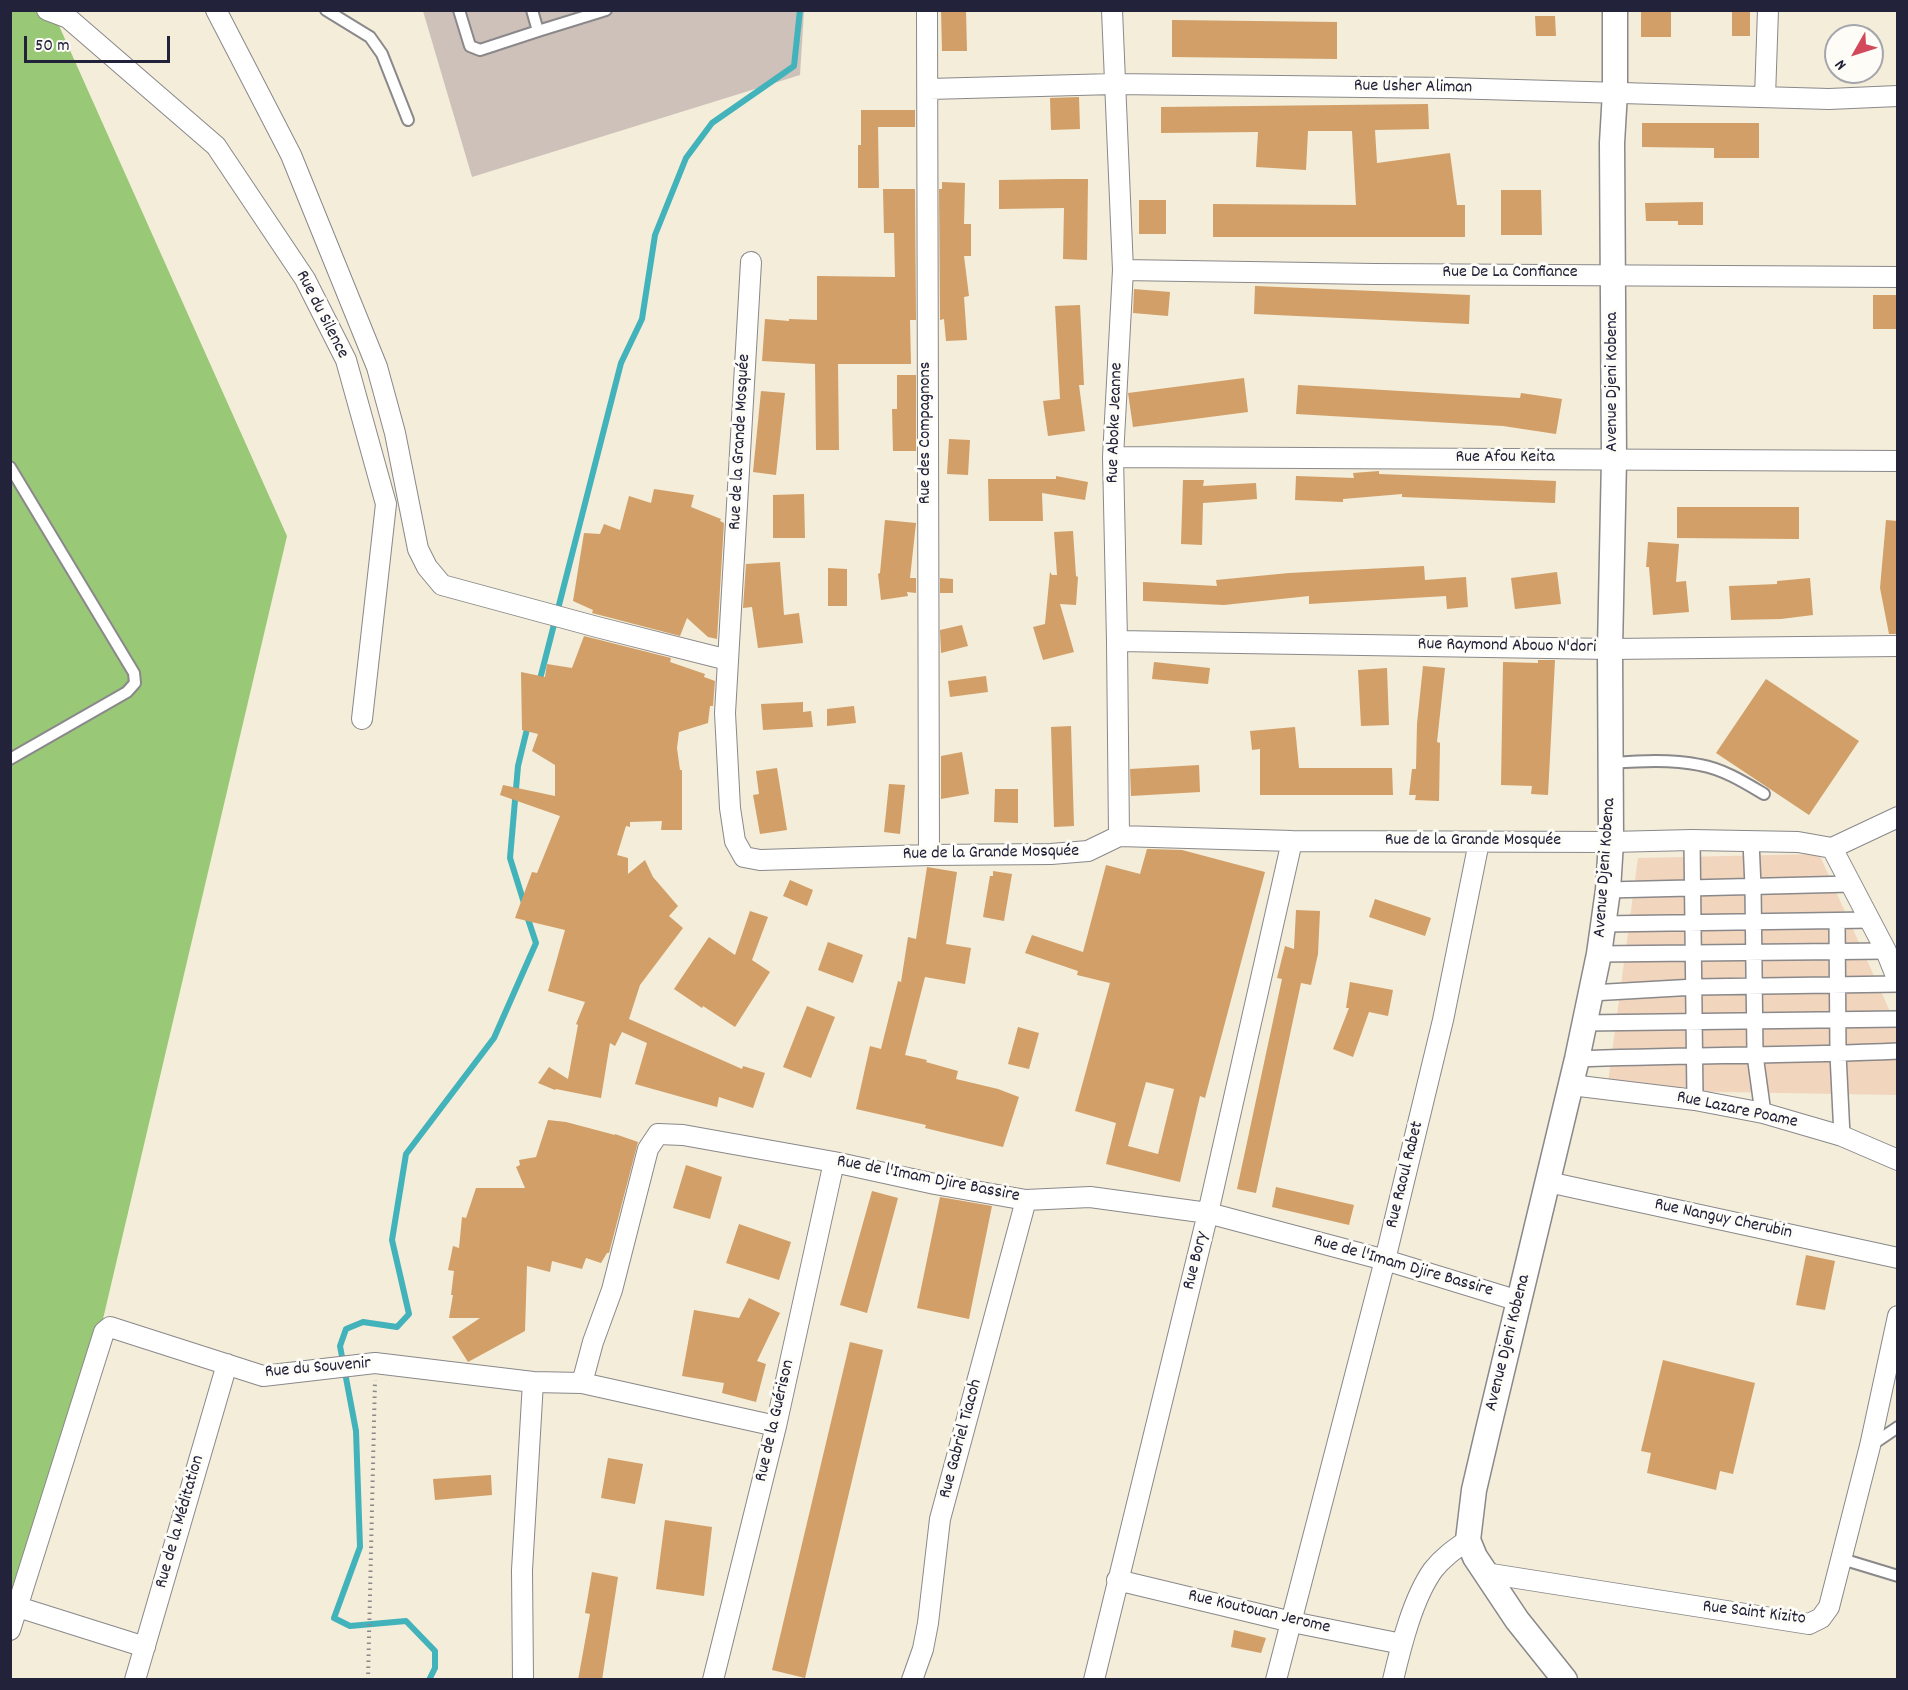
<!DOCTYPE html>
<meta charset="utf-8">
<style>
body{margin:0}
#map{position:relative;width:1908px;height:1690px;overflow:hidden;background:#f3edd9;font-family:Dekko,sans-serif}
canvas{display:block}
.frame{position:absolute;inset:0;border:12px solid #22223b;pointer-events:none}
.north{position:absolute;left:1824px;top:24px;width:60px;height:60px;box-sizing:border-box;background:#fdfcf7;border:2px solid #a5a5ac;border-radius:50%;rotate:231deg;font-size:16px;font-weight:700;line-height:24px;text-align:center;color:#22223b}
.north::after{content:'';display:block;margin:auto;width:21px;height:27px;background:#d1495b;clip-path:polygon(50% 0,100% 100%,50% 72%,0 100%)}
.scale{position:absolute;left:24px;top:36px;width:146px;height:27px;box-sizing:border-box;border:3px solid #22223b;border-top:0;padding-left:8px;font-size:18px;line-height:21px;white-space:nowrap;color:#22223b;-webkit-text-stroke:4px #fdfcf7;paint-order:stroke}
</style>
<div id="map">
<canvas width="1908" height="1690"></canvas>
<div class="frame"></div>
<div class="north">N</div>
<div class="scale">50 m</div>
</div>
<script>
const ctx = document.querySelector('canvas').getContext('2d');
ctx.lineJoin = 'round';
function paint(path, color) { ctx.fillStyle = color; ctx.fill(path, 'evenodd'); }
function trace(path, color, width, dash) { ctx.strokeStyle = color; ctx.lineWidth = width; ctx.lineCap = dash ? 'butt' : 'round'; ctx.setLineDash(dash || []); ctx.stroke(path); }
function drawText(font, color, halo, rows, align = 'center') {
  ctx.font = font + ' Dekko,sans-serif'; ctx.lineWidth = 6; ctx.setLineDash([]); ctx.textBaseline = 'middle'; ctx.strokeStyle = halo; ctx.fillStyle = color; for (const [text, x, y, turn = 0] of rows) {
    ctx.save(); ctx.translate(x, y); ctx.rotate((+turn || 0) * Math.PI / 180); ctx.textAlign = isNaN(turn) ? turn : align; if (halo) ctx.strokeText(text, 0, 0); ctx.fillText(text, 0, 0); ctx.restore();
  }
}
const built = new Path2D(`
 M 1819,854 L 1897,1027 L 1897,1095 L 1607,1090 L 1638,858 Z`);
const industrial = new Path2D(`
 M 423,11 L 804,11 L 800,75 L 472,177 Z`);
const green = new Path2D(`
 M 52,10 L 287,536 L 99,1336 L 11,1614 L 10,11 Z`);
const stream = new Path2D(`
 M 539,683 L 621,363 L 642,319 L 655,235 L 686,158 L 712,123 L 794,66 L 800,10
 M 525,906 L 510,858 L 518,766 L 528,725
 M 429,1680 L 435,1668 L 435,1651 L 406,1621 L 350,1626 L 334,1618 L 360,1547 L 356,1431 L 340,1346 L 346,1329 L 363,1322 L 397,1327 L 409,1314 L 392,1240 L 406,1154 L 494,1038 L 536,943 L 527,916`);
const building = new Path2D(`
 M 941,10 L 966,10 L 967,51 L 942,51 Z
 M 1641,10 L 1671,10 L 1671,37 L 1641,37 Z
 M 1732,10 L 1750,10 L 1750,36 L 1732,36 Z
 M 1535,16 L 1555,16 L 1556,36 L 1536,36 Z
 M 1172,20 L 1337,22 L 1337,59 L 1172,57 Z
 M 1079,97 L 1080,129 L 1051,130 L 1050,98 Z
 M 1428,104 L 1429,129 L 1375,130 L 1377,163 L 1450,153 L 1457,205 L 1465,205 L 1465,237 L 1213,237 L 1213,204 L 1356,205 L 1352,131 L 1308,131 L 1306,170 L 1256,167 L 1258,132 L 1161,133 L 1161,107 Z
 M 861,110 L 915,110 L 915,127 L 878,127 L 879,188 L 858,188 L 858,145 L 861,145 Z
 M 1642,123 L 1759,123 L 1759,158 L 1714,158 L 1714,148 L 1642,147 Z
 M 1060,179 L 1088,179 L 1087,260 L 1063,259 L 1064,208 L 999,209 L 999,180 Z
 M 942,182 L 965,183 L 964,224 L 971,224 L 971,256 L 964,256 L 969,296 L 964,297 L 967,340 L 946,341 L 944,319 L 940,320 L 939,189 L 942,189 Z
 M 883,189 L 915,189 L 916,320 L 910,320 L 911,364 L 838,364 L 839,450 L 816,450 L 815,364 L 762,361 L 765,319 L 789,321 L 789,319 L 817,320 L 817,276 L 895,277 L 894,233 L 884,233 Z
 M 1501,190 L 1541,190 L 1542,235 L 1501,235 Z
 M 1139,200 L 1166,200 L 1166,234 L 1139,234 Z
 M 1703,202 L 1703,225 L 1678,225 L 1678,221 L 1646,221 L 1645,203 Z
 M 1255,286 L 1470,295 L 1469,324 L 1254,314 Z
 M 1134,289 L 1170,292 L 1168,316 L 1133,313 Z
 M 1873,295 L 1898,295 L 1898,329 L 1873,329 Z
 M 1080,305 L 1084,385 L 1079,385 L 1085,431 L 1048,436 L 1043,401 L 1060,399 L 1055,306 Z
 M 897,375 L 916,375 L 916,451 L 893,451 L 892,409 L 897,409 Z
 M 1244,378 L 1248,412 L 1133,427 L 1128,393 Z
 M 1298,385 L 1520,398 L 1521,393 L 1562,399 L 1556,434 L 1503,426 L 1296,414 Z
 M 761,391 L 785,393 L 776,475 L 753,472 Z
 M 949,439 L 970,440 L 968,475 L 947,474 Z
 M 1379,471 L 1379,474 L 1556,481 L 1555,503 L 1402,497 L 1402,494 L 1343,499 L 1343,502 L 1295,500 L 1296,476 L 1354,478 L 1353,473 Z
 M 1056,476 L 1088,482 L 1085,500 L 1042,493 L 1043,521 L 989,521 L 988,479 L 1056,479 Z
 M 1183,480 L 1204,480 L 1203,486 L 1256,483 L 1257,499 L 1203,503 L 1202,545 L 1181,544 Z
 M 654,489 L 694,495 L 691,507 L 721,519 L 720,521 L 724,523 L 717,639 L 708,637 L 687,618 L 680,636 L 592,613 L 593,610 L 573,601 L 584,533 L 600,534 L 604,524 L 620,530 L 629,496 L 651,503 Z
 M 804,494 L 805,538 L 773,538 L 773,495 Z
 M 1677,507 L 1799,507 L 1799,539 L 1677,538 Z
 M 885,520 L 916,523 L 910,578 L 916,578 L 916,593 L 907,592 L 908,596 L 881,600 L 878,574 L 880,573 Z
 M 1886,520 L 1898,521 L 1898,634 L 1889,634 L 1880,588 Z
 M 1073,531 L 1076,576 L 1078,577 L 1076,605 L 1060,604 L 1074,652 L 1043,660 L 1033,627 L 1045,624 L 1050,572 L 1052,575 L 1057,575 L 1054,532 Z
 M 1648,542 L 1679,544 L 1676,582 L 1686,581 L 1689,612 L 1653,615 L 1649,567 L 1646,567 Z
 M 780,562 L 784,615 L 799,613 L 803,643 L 758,648 L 752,607 L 743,608 L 746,564 Z
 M 1424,566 L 1425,580 L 1466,577 L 1468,607 L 1447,609 L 1446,596 L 1309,604 L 1309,596 L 1224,605 L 1143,601 L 1143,582 L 1217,586 L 1216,580 L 1289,573 Z
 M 828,568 L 847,569 L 847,606 L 828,606 Z
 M 1557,572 L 1561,604 L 1515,609 L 1511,578 Z
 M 940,578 L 953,579 L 953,593 L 940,593 Z
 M 1810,578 L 1813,615 L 1781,619 L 1731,620 L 1729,586 L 1777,584 L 1777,581 Z
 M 962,625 L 968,646 L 941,653 L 940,630 Z
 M 584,636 L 671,658 L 670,662 L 705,674 L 704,677 L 715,681 L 713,706 L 710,706 L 708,723 L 679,732 L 677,748 L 680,770 L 682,770 L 682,830 L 661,830 L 662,821 L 630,822 L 630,827 L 626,826 L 617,855 L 628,858 L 628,874 L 645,860 L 653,877 L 678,906 L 669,916 L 683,928 L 640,985 L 629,1019 L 742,1069 L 743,1066 L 765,1073 L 753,1108 L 719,1097 L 717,1107 L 635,1084 L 647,1043 L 622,1032 L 615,1046 L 610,1043 L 601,1098 L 556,1089 L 555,1090 L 538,1083 L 549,1067 L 568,1079 L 578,1025 L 576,1024 L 585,1002 L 548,991 L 565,930 L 515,918 L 532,872 L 537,873 L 560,816 L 500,795 L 503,785 L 555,796 L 555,765 L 532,751 L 538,734 L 522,730 L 521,672 L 545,677 L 547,664 L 572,668 Z
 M 1538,660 L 1555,660 L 1548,795 L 1531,794 L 1532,786 L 1501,785 L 1503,662 L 1538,663 Z
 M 1154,662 L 1210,668 L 1208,684 L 1152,679 Z
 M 1423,666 L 1445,668 L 1437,742 L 1440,743 L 1439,801 L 1415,800 L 1416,795 L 1409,795 L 1412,769 L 1416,769 L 1417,724 Z
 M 1387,668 L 1389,725 L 1361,726 L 1358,670 Z
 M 986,676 L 988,692 L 950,697 L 948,681 Z
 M 1766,679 L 1859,741 L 1809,815 L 1716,753 Z
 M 803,702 L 803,712 L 811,711 L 813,727 L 763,730 L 761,704 Z
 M 854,706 L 856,723 L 827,726 L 827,709 Z
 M 1071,726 L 1074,826 L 1054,827 L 1051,727 Z
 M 1295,727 L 1299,768 L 1392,768 L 1393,795 L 1260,795 L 1260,749 L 1252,750 L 1250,731 Z
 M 962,752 L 969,794 L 941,799 L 941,756 Z
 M 1199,765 L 1200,792 L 1131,796 L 1130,769 Z
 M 777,768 L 787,830 L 760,834 L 753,795 L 759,794 L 756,771 Z
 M 889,784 L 905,785 L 900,834 L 884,832 Z
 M 995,789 L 1018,789 L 1018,823 L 994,822 Z
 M 1147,849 L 1182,850 L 1265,872 L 1205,1098 L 1200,1096 L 1180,1182 L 1106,1164 L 1116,1123 L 1075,1111 L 1110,983 L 1077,975 L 1078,971 L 1025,953 L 1032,935 L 1083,952 L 1106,865 L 1140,874 ZM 1146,1082 L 1174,1089 L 1158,1154 L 1128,1146 Z
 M 927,867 L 957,872 L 946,944 L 971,948 L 965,984 L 925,977 L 905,1055 L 927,1060 L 926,1062 L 958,1071 L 956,1079 L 998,1089 L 1019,1097 L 1003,1147 L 925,1128 L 926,1125 L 856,1109 L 870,1046 L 881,1049 L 898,981 L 901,982 L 908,937 L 916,939 Z
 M 993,871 L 1012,874 L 1004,921 L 983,917 L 990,876 L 993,876 Z
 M 790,880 L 813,890 L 807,906 L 783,896 Z
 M 1375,899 L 1431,918 L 1425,936 L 1369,917 Z
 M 1296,910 L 1320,911 L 1318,954 L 1311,985 L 1301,983 L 1256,1193 L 1237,1189 L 1282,979 L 1277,978 L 1285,946 L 1294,949 Z
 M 750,911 L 768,917 L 752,960 L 770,972 L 735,1027 L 703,1006 L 702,1008 L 674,989 L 709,937 L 735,955 Z
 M 828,942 L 863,955 L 853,983 L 818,970 Z
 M 1350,982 L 1393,990 L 1388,1016 L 1369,1012 L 1353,1057 L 1333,1049 L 1349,1008 L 1346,1008 Z
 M 807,1006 L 835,1017 L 811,1078 L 783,1067 Z
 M 1018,1027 L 1039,1033 L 1029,1069 L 1008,1064 Z
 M 548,1120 L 566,1122 L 615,1135 L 615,1134 L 638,1142 L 609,1253 L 607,1253 L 601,1263 L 586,1258 L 582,1269 L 552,1261 L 550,1272 L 527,1266 L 525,1331 L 468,1362 L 452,1337 L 480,1318 L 449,1318 L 453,1295 L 451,1295 L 454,1271 L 448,1270 L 453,1246 L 459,1248 L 462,1217 L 466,1218 L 476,1188 L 525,1188 L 516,1167 L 520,1165 L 519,1160 L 536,1157 Z
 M 686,1165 L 722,1177 L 710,1219 L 673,1208 Z
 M 1276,1187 L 1354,1205 L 1349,1225 L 1272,1207 Z
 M 872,1191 L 898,1198 L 867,1313 L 840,1305 Z
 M 940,1197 L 992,1206 L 969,1319 L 917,1308 Z
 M 739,1224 L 791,1242 L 779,1280 L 726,1263 Z
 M 1806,1255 L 1835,1261 L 1825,1310 L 1796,1305 Z
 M 749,1298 L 780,1313 L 757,1361 L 766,1364 L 756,1402 L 722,1393 L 724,1383 L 682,1376 L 694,1310 L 739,1318 Z
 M 850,1342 L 883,1350 L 805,1678 L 772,1670 Z
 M 1663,1360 L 1755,1383 L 1733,1474 L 1720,1471 L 1716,1490 L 1647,1473 L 1651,1453 L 1641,1451 Z
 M 608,1458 L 643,1464 L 635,1504 L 601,1498 Z
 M 491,1475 L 492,1495 L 435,1500 L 433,1479 Z
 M 665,1520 L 712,1527 L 704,1596 L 656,1589 Z
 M 592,1572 L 618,1577 L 602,1680 L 578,1680 L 590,1614 L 585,1613 Z
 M 1234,1630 L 1266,1638 L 1261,1653 L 1231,1647 Z`);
const path = new Path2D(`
 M 368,1680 L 375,1380`);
const service = new Path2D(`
 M 326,10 L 370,37 L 382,54 L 408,120
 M 459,10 L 470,46 L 480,50 L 538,31
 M 532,10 L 538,31 L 606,10
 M 10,467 L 134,673 L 135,683 L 127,692 L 10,759
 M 1611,763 C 1640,761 1671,759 1700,765 C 1723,769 1744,782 1764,794
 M 1870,1446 L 1898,1427
 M 1842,1559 L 1898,1576`);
const pedestrian = new Path2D(`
 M 1692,840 L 1695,1100
 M 1751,841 L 1753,887 L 1755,1055 L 1763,1113
 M 1608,890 L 1851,884
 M 1837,921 L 1838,1054 L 1842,1136
 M 1603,924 L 1870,920
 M 1599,954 L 1886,951
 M 1591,993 L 1695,987 L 1898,984
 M 1584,1023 L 1898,1019
 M 1577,1059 C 1684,1055 1791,1056 1898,1051`);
const minor = new Path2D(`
 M 47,10 L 68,18 L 216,146 L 305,279 L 346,360 L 386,504 L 362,719
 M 216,10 L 291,155 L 377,367 L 395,433 L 418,549 L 427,567 L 442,585 L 597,627 L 728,660
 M 927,10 L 929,855
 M 1112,10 L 1123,270 L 1113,457 L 1117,641 L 1119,836
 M 929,89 L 1114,84 L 1448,88 L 1829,99 L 1898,96
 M 1765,97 L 1768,10
 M 751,262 L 725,713 L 730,808 L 735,841 L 744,857 L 760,860 L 929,855 L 1051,854 L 1088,851 L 1119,836 L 1292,841 L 1611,842 L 1692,840 L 1798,842 L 1832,848 L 1898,817
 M 1123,270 L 1374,274 L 1898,277
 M 1113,457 L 1898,461
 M 1117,641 L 1610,649 L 1898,646
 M 1832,848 L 1886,951 L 1898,981
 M 1571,1085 L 1695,1100 L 1763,1113 L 1842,1136 L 1898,1160
 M 1548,1182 L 1898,1258
 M 582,1383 L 593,1342 L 612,1290 L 648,1149 L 658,1134 L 683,1135 L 834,1162 L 935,1184 L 1026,1200 L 1090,1197 L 1208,1213 L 1385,1260 L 1519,1301
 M 1485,1573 L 1809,1624 L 1821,1618 L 1829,1607 L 1870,1446 L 1898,1316
 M 1117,1580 L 1292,1622 L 1402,1644
 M 18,1607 L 145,1647
 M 10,1630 L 104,1332 L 110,1327 L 263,1376 L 375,1363 L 533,1382 L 582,1383 L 776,1426
 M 135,1680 L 227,1364
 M 523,1680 L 522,1570 L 533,1382
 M 713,1680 L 776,1426 L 834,1162
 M 912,1680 L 923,1649 L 928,1623 L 940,1519 L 1026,1200
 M 1094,1680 L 1208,1213 L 1292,841
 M 1276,1680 L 1385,1260 L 1443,1020 L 1479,842
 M 1393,1680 C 1401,1646 1413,1598 1433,1570 C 1443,1557 1455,1549 1468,1540`);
const tertiary = new Path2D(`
 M 1565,1680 L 1517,1620 L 1475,1557 L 1468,1540 L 1474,1490 L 1488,1430 L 1577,1059 L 1599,954 L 1608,890 L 1611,842 L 1610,649 L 1614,459 L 1612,143 L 1615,92 L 1615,10`);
const streetNames = [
 ["Rue Usher Aliman",1413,88,1],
 ["Rue De La Confiance",1510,274],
 ["Rue du Silence",321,315,63],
 ["Avenue Djeni Kobena",1614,382,-90],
 ["Rue Aboke Jeanne",1116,423,-88],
 ["Rue des Compagnons",927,433,-90],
 ["Rue de la Grande Mosquée",741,442,-87],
 ["Rue Afou Keita",1505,459],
 ["Rue Raymond Abouo N'dori",1507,647,1],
 ["Rue de la Grande Mosquée",1473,842],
 ["Rue de la Grande Mosquée",991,854,-1],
 ["Avenue Djeni Kobena",1606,868,-86],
 ["Rue Lazare Poame",1737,1111,12],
 ["Rue Raoul Rabet",1406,1175,-76],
 ["Rue de l'Imam Djire Bassire",928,1180,11],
 ["Rue Nanguy Cherubin",1723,1220,12],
 ["Rue Bory",1197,1261,-76],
 ["Rue de l'Imam Djire Bassire",1403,1267,16],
 ["Avenue Djeni Kobena",1509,1343,-76],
 ["Rue du Souvenir",318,1369,-5],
 ["Rue de la Guérison",776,1421,-77],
 ["Rue Gabriel Tiacoh",962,1439,-75],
 ["Rue de la Méditation",181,1522,-74],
 ["Rue Koutouan Jerome",1259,1613,13],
 ["Rue Saint Kizito",1754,1614,7]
];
paint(built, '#f1d5bd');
paint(industrial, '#cec1ba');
paint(green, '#99c876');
trace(stream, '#42b2bb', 6);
paint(building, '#d19f67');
trace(service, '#8a888a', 14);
trace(pedestrian, '#8a888a', 18);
trace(minor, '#8a888a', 22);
trace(tertiary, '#8a888a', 27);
trace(path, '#8a888a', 4, [1.5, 4.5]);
trace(service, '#fff', 10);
trace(pedestrian, '#fff', 15);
trace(minor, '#fff', 20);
trace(tertiary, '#fff', 24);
drawText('18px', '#22223b', '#fdfcf7', streetNames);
</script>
